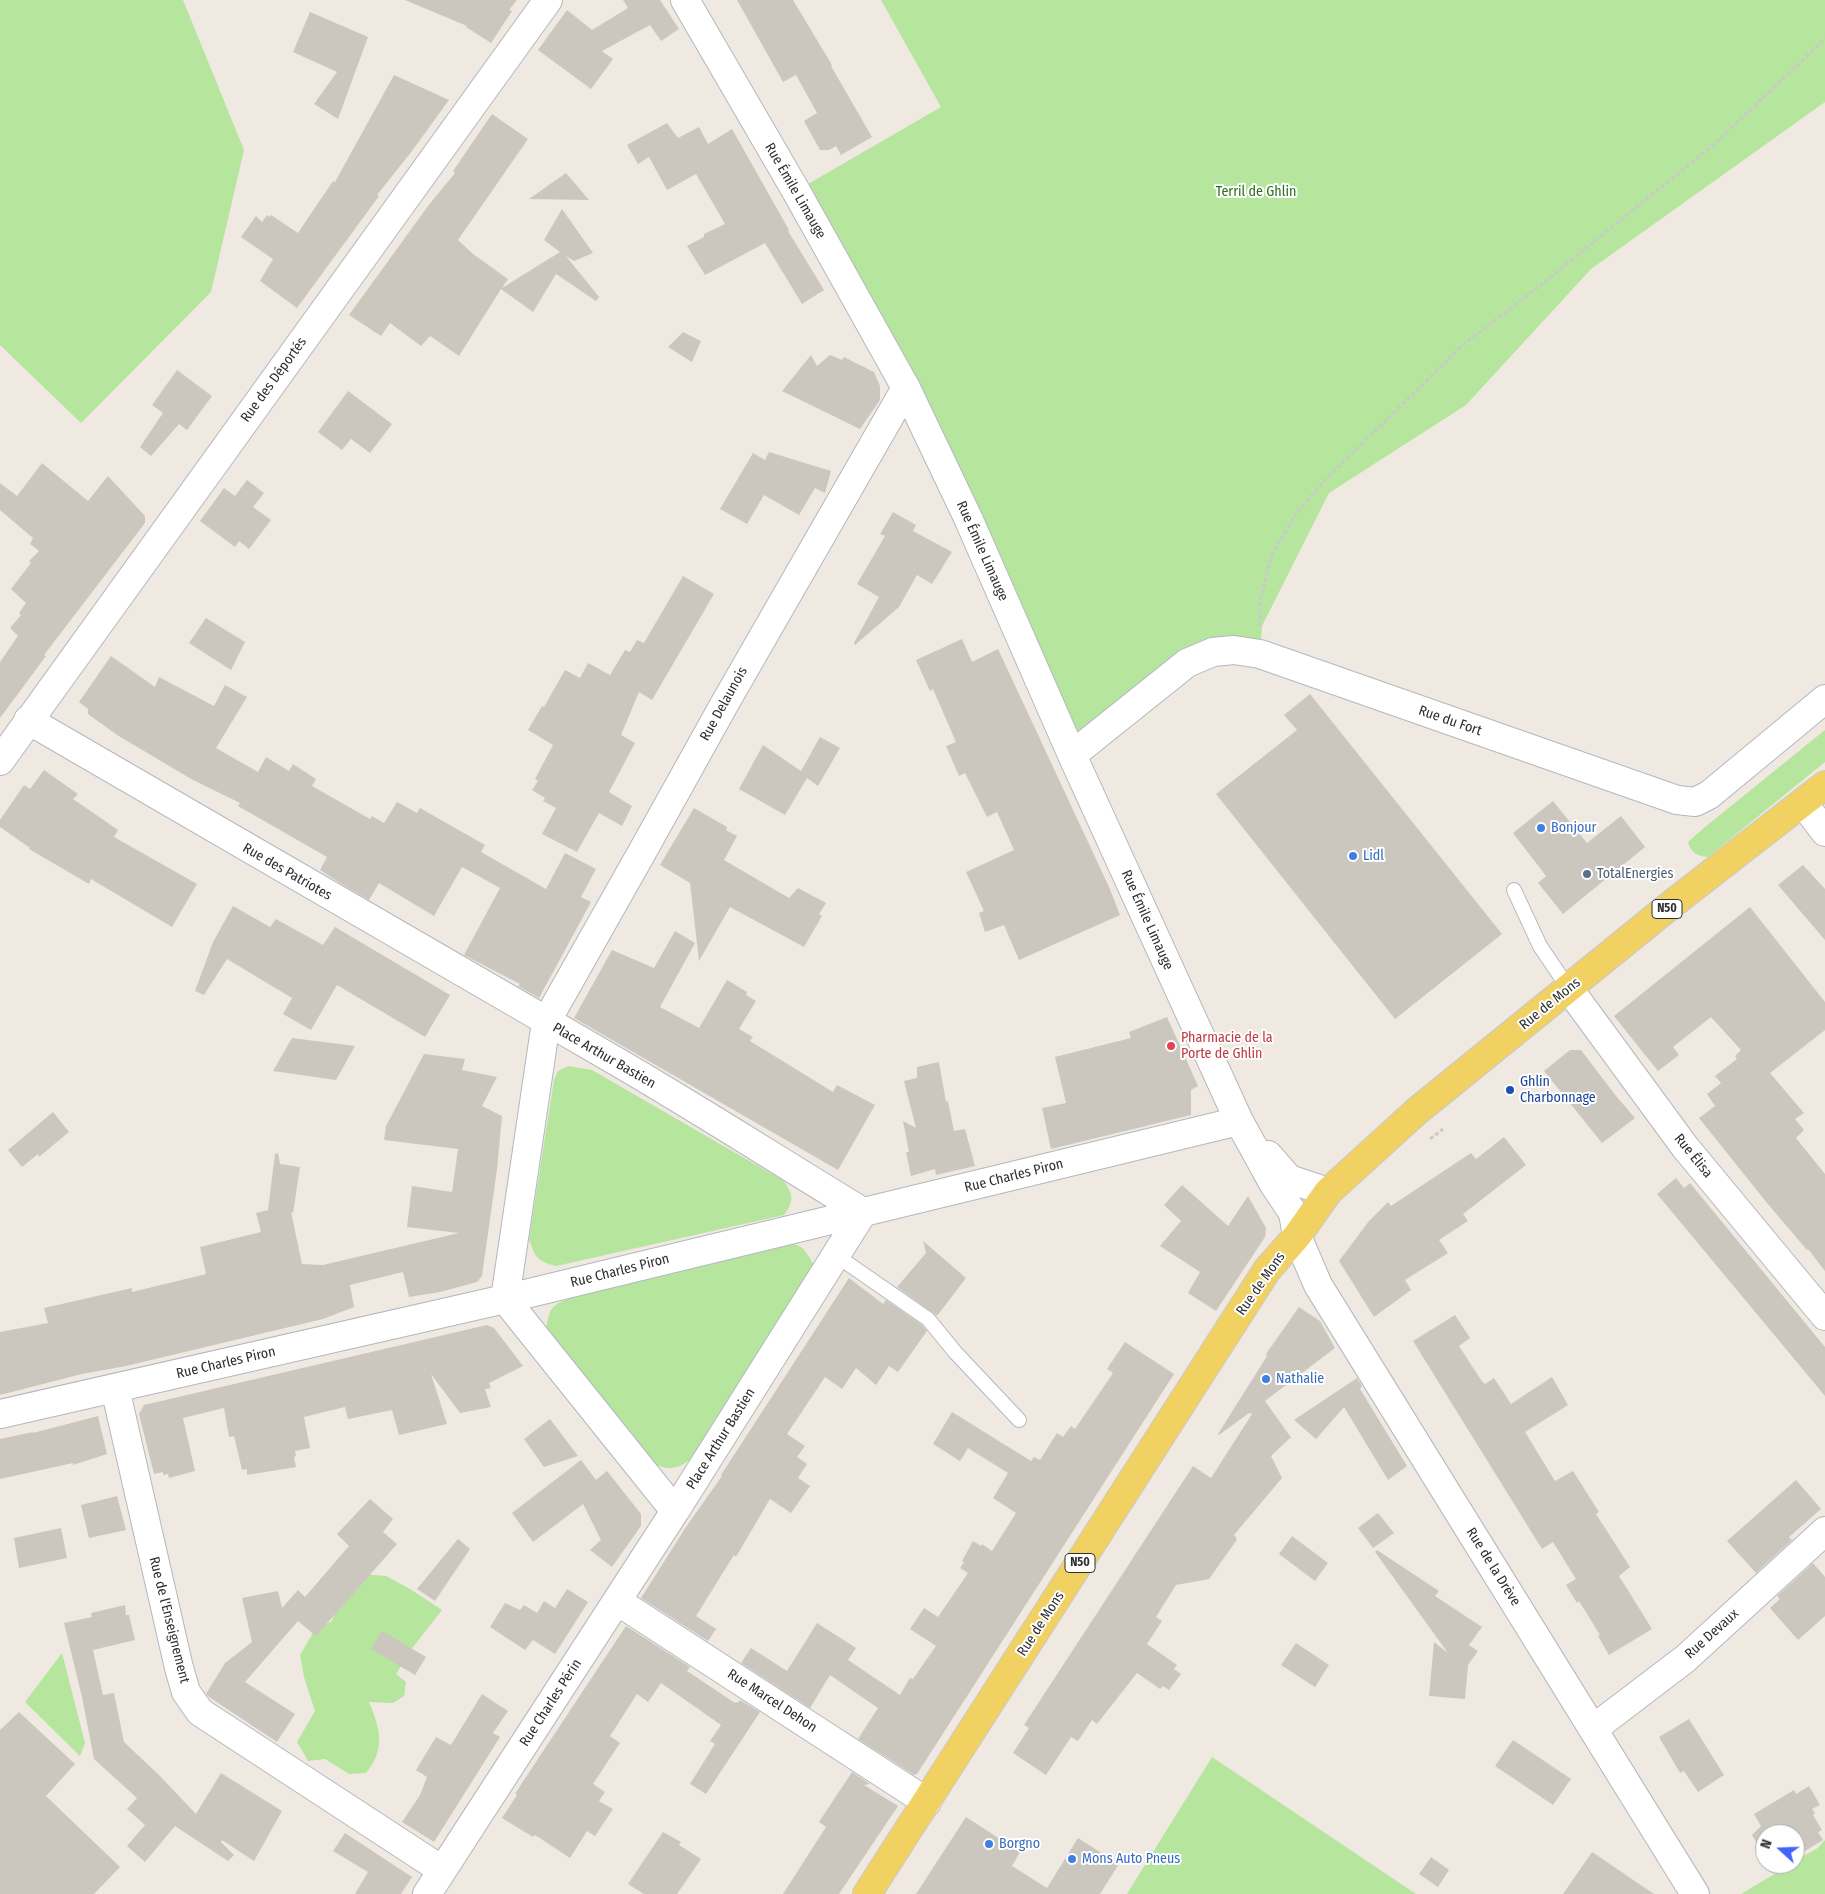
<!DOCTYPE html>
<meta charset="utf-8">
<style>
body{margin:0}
#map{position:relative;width:1825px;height:1894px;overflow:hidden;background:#efe9e1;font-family:"Fira Sans Condensed",sans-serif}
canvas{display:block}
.north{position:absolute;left:1755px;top:1824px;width:50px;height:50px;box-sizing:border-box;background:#fff;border:1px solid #ababab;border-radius:50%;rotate:290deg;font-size:14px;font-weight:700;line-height:20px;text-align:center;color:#2e2e2e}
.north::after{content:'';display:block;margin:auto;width:18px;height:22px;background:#4264fb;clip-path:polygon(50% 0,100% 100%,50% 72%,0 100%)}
</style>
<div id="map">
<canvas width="1825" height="1894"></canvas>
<div class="north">N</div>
</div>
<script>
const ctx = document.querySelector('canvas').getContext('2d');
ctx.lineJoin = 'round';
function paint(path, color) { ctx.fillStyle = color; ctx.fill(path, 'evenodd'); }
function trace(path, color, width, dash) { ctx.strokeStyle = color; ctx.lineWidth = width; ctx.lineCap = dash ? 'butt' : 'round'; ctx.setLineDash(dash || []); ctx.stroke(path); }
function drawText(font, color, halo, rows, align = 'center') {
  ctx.font = font + ' "Fira Sans Condensed",sans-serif'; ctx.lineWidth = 4; ctx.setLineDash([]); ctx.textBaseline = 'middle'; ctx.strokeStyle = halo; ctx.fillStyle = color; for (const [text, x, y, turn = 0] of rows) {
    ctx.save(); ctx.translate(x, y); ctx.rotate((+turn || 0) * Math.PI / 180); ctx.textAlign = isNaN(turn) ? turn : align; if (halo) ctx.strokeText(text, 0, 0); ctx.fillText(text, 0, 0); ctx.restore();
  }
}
const green = new Path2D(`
 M 0,0 L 183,0 L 244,150 L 211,292 L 81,423 L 0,345 Z
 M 881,0 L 1825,0 L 1825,102 L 1591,269 L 1466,405 L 1329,493 L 1262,626 L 1260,654 L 1213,652 L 1072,755 L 796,191 L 941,107 Z
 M 1825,730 L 1825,762 L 1708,857 C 1697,856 1691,853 1688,842 L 1705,827 Z
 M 568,1066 L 592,1070 L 784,1181 C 794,1196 794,1201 784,1215 L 556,1266 C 537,1261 535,1257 529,1239 L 554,1080 L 558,1071 Z
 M 785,1243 C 803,1244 805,1250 814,1265 L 808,1277 L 690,1460 C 672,1472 666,1469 647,1461 L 546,1332 C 549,1304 553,1305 578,1295 Z
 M 360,1574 L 386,1576 L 410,1589 L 442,1610 L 413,1647 L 396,1674 L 406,1682 L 404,1696 L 393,1703 L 369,1702 C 380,1728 386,1749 366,1773 L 349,1774 L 325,1759 L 308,1761 L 297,1742 L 315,1711 L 304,1677 L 300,1655 L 314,1631 L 332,1621 L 341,1594 Z
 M 62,1653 L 85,1743 L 80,1756 L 25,1702 Z
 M 1212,1757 L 1416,1894 L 1127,1894 Z
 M 1825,1840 L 1825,1894 L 1741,1894 L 1791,1864 L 1795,1864 L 1795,1861 L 1818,1848 Z`);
const building = new Path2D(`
 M 405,0 L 517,0 L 509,10 L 512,11 L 491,43 L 466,27 L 467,26 Z
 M 623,0 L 660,0 L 679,29 L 661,41 L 650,25 L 602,51 L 613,59 L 591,89 L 538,50 L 567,10 L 592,30 L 628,8 Z
 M 737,0 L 793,0 L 832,65 L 831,66 L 872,137 L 841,155 L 836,146 L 829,150 L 820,150 L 804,121 L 817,113 L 796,75 L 783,82 Z
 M 310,12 L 368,37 L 338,119 L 314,104 L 337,72 L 293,52 Z
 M 394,75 L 449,100 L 412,151 L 377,195 L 379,196 L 297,308 L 260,281 L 273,259 L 241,237 L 256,216 L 262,222 L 267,215 L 269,217 L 271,215 L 298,233 L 333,181 L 335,182 Z
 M 492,114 L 528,139 L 458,240 L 473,254 L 508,279 L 502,288 L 560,252 L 544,240 L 562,209 L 593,253 L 574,261 L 566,256 L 599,297 L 596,301 L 556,274 L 533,312 L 501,289 L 459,356 L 430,336 L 421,346 L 390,323 L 381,336 L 349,315 L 428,206 L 455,173 L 453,171 Z
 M 667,123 L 678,138 L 699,127 L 708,144 L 732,129 L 789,230 L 788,231 L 824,290 L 802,304 L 765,243 L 705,275 L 687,246 L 704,237 L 704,234 L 725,224 L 696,174 L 667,190 L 649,157 L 638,164 L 627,145 Z
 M 566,173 L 589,200 L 529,199 Z
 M 683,332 L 701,341 L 692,362 L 668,347 Z
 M 811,355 L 817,366 L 830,355 L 842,360 L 844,357 L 874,372 L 880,386 L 880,400 L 860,429 L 782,391 Z
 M 177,370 L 212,396 L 187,430 L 179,424 L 151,456 L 140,447 L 163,413 L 152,405 Z
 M 348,391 L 392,424 L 370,453 L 351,439 L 342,450 L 318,432 Z
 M 769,452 L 831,471 L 825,493 L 815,488 L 799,515 L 764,495 L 747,524 L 720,509 L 753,453 L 765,460 Z
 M 42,463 L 88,501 L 108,476 L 145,516 L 145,523 L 44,655 L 46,656 L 0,718 L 0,662 L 18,636 L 10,628 L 21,615 L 19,613 L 26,603 L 11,589 L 31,563 L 29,561 L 39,551 L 30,544 L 33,538 L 0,510 L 0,483 L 17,496 Z
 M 247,480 L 264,493 L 253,507 L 271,520 L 249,549 L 239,541 L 235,547 L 200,521 L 224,488 L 235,496 Z
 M 893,512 L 916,525 L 913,531 L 952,552 L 932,584 L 917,575 L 899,607 L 855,645 L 854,643 L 879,597 L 857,584 L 885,536 L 880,534 Z
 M 683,576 L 714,594 L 652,700 L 639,692 L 621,735 L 635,743 L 609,792 L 632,806 L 622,826 L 599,813 L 577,852 L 542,834 L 556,808 L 543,801 L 545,798 L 532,790 L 538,781 L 535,779 L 553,745 L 528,730 L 542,706 L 544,707 L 565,670 L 580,678 L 588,663 L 610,675 L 625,650 L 630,652 L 637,640 L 644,643 Z
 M 206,618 L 245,642 L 231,670 L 189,643 Z
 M 962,639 L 972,662 L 998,649 L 1109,887 L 1120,915 L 1019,960 L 1004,925 L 985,932 L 979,913 L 984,911 L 966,872 L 1014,850 L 997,812 L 987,817 L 965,773 L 959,776 L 946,746 L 956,742 L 933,689 L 930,691 L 916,660 Z
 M 111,656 L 155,687 L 159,677 L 214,706 L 225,685 L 247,697 L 216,748 L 258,772 L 266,757 L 289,771 L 293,764 L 316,779 L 312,786 L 370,819 L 372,816 L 384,823 L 397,802 L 417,813 L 420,808 L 485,845 L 481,852 L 546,889 L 565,853 L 596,869 L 581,897 L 591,902 L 539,998 L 518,986 L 520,984 L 464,955 L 500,888 L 462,867 L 434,916 L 379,883 L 369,900 L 340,883 L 320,870 L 327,857 L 238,806 L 240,803 L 193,780 L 117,735 L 88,714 L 88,709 L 79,702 Z
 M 1310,694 L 1502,934 L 1395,1019 L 1216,794 L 1297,730 L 1284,715 Z
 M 820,737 L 840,748 L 818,786 L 807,778 L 785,815 L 739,789 L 763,745 L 801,771 Z
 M 44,770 L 78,794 L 73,799 L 118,830 L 114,837 L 197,884 L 172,927 L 91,879 L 89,884 L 29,849 L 30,848 L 0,827 L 0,820 L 24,785 L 30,789 Z
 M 1553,801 L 1587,843 L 1621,816 L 1645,847 L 1563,914 L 1538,883 L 1546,876 L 1513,833 Z
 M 694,808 L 727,827 L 726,830 L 737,836 L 724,860 L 789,898 L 798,888 L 826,903 L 819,914 L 822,916 L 804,947 L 730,907 L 699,961 L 690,883 L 660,865 Z
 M 1803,865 L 1825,889 L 1825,940 L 1778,885 Z
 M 233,906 L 270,927 L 276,919 L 323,945 L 335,927 L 450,995 L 425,1037 L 337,985 L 311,1030 L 283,1014 L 292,998 L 227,959 L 204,995 L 195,991 L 213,942 Z
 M 1750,907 L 1825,1002 L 1825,1030 L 1770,1073 L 1804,1113 L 1795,1119 L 1804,1130 L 1796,1138 L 1825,1174 L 1825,1271 L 1808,1249 L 1807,1250 L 1767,1203 L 1699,1118 L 1715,1106 L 1707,1094 L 1721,1083 L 1715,1076 L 1737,1059 L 1735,1056 L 1741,1050 L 1711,1017 L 1673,1047 L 1679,1055 L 1658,1071 L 1614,1016 Z
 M 675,931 L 695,943 L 660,1007 L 699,1028 L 727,980 L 747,992 L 746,995 L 756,1001 L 739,1029 L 753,1037 L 750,1041 L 833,1092 L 837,1085 L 875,1105 L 838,1170 L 574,1018 L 612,950 L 654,968 Z
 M 1167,1017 L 1198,1086 L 1191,1090 L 1191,1115 L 1051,1149 L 1042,1108 L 1066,1103 L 1055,1057 L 1131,1038 L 1129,1032 Z
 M 292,1038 L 355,1046 L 336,1080 L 273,1071 Z
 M 1570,1050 L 1581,1050 L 1616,1096 L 1635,1118 L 1602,1143 L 1544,1071 Z
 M 424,1054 L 465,1059 L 462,1070 L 497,1077 L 482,1106 L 502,1116 L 497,1169 L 482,1276 L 477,1282 L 440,1292 L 409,1297 L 403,1272 L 350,1285 L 354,1307 L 323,1319 L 126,1366 L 82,1374 L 0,1395 L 0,1332 L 48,1323 L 44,1308 L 132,1288 L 132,1292 L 206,1274 L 200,1247 L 261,1232 L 256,1213 L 268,1210 L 275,1154 L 278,1153 L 280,1164 L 300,1167 L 293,1213 L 291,1212 L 302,1264 L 323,1265 L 459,1233 L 407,1227 L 412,1186 L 452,1192 L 458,1149 L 384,1140 L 386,1126 Z
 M 939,1062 L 946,1102 L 948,1101 L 954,1131 L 965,1129 L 975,1166 L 936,1175 L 935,1169 L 911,1176 L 906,1152 L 909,1152 L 903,1121 L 916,1128 L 904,1081 L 917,1078 L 917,1067 Z
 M 53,1112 L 69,1132 L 39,1157 L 38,1154 L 22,1167 L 8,1150 Z
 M 1504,1137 L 1526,1165 L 1463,1214 L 1468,1221 L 1439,1240 L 1448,1253 L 1405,1280 L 1411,1290 L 1374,1317 L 1339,1261 L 1369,1221 L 1388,1202 L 1391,1206 L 1471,1153 L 1476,1159 Z
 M 1676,1178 L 1684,1188 L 1690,1183 L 1825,1347 L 1825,1396 L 1657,1194 Z
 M 1182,1185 L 1228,1226 L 1248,1196 L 1266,1228 L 1265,1237 L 1216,1311 L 1188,1293 L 1200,1272 L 1160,1246 L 1181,1221 L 1164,1205 Z
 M 923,1241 L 966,1278 L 937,1316 L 897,1287 L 926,1253 Z
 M 849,1278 L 883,1304 L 886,1300 L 922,1325 L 927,1331 L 898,1372 L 889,1366 L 876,1385 L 856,1368 L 842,1389 L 825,1377 L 787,1434 L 805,1446 L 797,1457 L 807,1464 L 798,1478 L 810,1486 L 791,1513 L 770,1499 L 736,1557 L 734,1555 L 696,1616 L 716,1629 L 708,1641 L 641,1598 L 686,1527 L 722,1476 L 721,1475 Z
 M 1299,1307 L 1320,1321 L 1335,1348 L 1265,1401 L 1292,1439 L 1290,1438 L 1271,1456 L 1282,1478 L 1234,1535 L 1237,1539 L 1236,1541 L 1209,1579 L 1176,1585 L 1156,1617 L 1162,1621 L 1147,1644 L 1177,1665 L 1174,1669 L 1181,1674 L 1169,1690 L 1163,1686 L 1160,1689 L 1137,1673 L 1097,1724 L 1092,1720 L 1078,1741 L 1071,1737 L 1046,1775 L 1013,1753 L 1029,1728 L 1024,1725 L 1193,1466 L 1211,1478 L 1252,1414 L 1249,1413 L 1219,1435 L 1218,1434 L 1267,1356 L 1266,1354 Z
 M 1455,1315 L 1470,1338 L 1459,1346 L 1481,1380 L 1485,1384 L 1494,1378 L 1511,1404 L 1552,1377 L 1568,1405 L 1525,1432 L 1555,1481 L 1573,1471 L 1599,1512 L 1596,1514 L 1630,1567 L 1619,1576 L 1652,1629 L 1609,1655 L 1598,1636 L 1600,1635 L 1579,1601 L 1577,1603 L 1566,1585 L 1576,1579 L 1553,1542 L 1542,1549 L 1413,1341 Z
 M 487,1325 L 494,1328 L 523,1366 L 489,1383 L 491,1388 L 485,1389 L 491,1407 L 460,1413 L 431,1374 L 447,1424 L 399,1435 L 392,1410 L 348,1419 L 345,1407 L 304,1417 L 310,1448 L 295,1451 L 296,1456 L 294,1457 L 296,1467 L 247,1475 L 247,1469 L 242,1470 L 234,1436 L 229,1437 L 224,1408 L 183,1418 L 195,1471 L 169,1478 L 168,1474 L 163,1475 L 163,1472 L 154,1474 L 139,1414 L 144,1405 Z
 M 1125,1342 L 1174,1374 L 917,1774 L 914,1775 L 858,1739 L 878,1708 L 830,1675 L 810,1708 L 741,1663 L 751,1648 L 787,1671 L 817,1623 L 856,1648 L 848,1660 L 900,1695 L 910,1678 L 913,1679 L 936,1646 L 910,1629 L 924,1608 L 938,1617 L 968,1573 L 960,1568 L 964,1562 L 962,1561 L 973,1541 L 981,1546 L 982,1544 L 992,1551 L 1016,1513 L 993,1498 L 1008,1473 L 968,1448 L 960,1461 L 933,1444 L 952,1412 L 1031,1461 L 1034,1457 L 1040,1460 L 1057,1433 L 1063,1437 L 1071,1426 L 1075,1429 L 1113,1373 L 1107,1369 Z
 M 1357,1378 L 1362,1386 L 1360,1389 L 1407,1466 L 1388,1480 L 1344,1407 L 1316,1439 L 1294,1420 Z
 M 98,1416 L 107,1454 L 73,1465 L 73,1463 L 0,1479 L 0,1439 L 33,1432 L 33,1433 Z
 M 550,1419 L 578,1456 L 544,1467 L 524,1439 Z
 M 581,1460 L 596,1480 L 607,1471 L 641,1514 L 641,1526 L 612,1567 L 590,1550 L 601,1540 L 583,1504 L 533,1542 L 512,1513 Z
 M 1796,1480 L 1821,1509 L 1789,1537 L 1792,1540 L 1756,1573 L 1727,1541 Z
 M 117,1496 L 126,1530 L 89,1538 L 81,1505 Z
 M 370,1499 L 393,1519 L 383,1532 L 397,1544 L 316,1636 L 298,1621 L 245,1682 L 295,1714 L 277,1742 L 209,1697 L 206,1694 L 225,1663 L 252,1642 L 242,1598 L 278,1591 L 282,1608 L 298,1590 L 305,1597 L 349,1546 L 337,1534 Z
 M 1378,1513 L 1394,1533 L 1373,1548 L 1358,1528 Z
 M 61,1528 L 67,1558 L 19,1568 L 14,1538 Z
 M 1292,1536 L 1328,1563 L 1315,1581 L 1279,1554 Z
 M 458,1539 L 470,1549 L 435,1601 L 417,1589 Z
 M 1377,1550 L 1439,1591 L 1435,1596 L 1482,1627 L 1469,1645 L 1478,1651 L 1468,1665 L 1465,1699 L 1429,1696 L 1434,1642 L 1448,1653 L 1375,1552 Z
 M 1813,1563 L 1825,1577 L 1825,1616 L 1798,1640 L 1770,1608 L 1780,1599 L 1777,1596 Z
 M 567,1589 L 588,1602 L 555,1654 L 533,1640 L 525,1650 L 490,1627 L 505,1603 L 520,1610 L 524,1605 L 537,1613 L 544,1601 L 555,1608 Z
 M 125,1605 L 126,1615 L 129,1615 L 135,1640 L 93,1650 L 103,1695 L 114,1693 L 124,1742 L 159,1775 L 196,1814 L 221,1773 L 282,1811 L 254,1861 L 222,1840 L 221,1842 L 234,1855 L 228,1861 L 175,1826 L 145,1862 L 127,1846 L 145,1825 L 127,1809 L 137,1798 L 94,1759 L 82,1697 L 64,1623 L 92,1617 L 91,1613 Z
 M 626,1626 L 690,1667 L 687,1671 L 735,1703 L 736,1702 L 738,1703 L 740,1700 L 760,1712 L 706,1794 L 690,1784 L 715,1744 L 710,1741 L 721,1725 L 661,1683 L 648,1702 L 637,1694 L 610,1736 L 620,1743 L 593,1784 L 605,1792 L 599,1801 L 613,1809 L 595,1836 L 587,1831 L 570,1858 L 535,1835 L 533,1837 L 502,1818 L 517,1795 L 515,1794 L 526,1777 Z
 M 382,1631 L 426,1657 L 415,1675 L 371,1649 Z
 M 1296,1643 L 1329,1665 L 1315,1687 L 1281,1665 Z
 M 482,1694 L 508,1711 L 493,1733 L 500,1737 L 434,1842 L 402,1822 L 420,1795 L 427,1777 L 416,1770 L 436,1737 L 451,1745 Z
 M 19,1712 L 75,1764 L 46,1796 L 120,1867 L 94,1894 L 0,1894 L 0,1730 Z
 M 1689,1719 L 1724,1775 L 1698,1792 L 1684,1771 L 1680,1773 L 1659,1737 Z
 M 1513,1740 L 1571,1779 L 1553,1805 L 1495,1766 Z
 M 852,1772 L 870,1784 L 864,1785 L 898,1806 L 839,1894 L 783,1894 L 826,1827 L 819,1822 Z
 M 1809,1786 L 1820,1805 L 1812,1809 L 1815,1813 L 1813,1815 L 1822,1830 L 1818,1832 L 1823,1840 L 1795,1857 L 1795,1834 L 1765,1834 L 1765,1856 L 1752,1835 L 1761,1826 L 1754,1814 L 1794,1790 L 1796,1794 Z
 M 966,1817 L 1020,1852 L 1012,1866 L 1047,1888 L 1078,1838 L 1119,1864 L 1100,1894 L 916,1894 Z
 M 663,1832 L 681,1842 L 679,1845 L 701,1859 L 677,1894 L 644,1894 L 628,1884 Z
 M 345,1833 L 412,1877 L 401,1894 L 355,1894 L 368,1872 L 333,1851 Z
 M 1592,1852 L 1654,1894 L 1563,1894 Z
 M 1431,1857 L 1449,1870 L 1438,1887 L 1419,1874 Z`);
const path = new Path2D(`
 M 1260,626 L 1260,600 L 1272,554 L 1298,511 L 1326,479 L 1463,345 L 1538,287 L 1712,146 L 1825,39
 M 1430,1139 L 1443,1129`);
const lane = new Path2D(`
 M 1514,890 L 1540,946 L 1569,989
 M 837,1256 L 928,1319 L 955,1352 L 1019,1420`);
const street = new Path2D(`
 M 685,0 L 796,191 L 906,388 L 968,518 L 1072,755 L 1239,1121 L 1273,1183 L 1293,1213 L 1297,1236 L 1318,1285 L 1695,1894
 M 28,720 C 227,837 427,951 626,1067 C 706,1114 784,1164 863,1212 L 675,1511 L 505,1299 L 546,1022 L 641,854 L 725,703 L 906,388
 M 1072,755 L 1187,663 L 1213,652 L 1234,650 L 1260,654 L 1677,800 L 1695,802 L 1709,795 L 1825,699
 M 0,761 L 548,0
 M 1803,803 L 1825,832
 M 1569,989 L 1685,1147 L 1825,1316
 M 1268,1155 L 1289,1179 L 1328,1192
 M 115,1388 L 179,1668 L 186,1692 L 200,1712 L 442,1870
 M 0,1414 L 505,1299 L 1239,1121
 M 617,1601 L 927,1802
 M 1593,1729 L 1685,1659 L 1825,1531
 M 427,1894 L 675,1511`);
const primary = new Path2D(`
 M 867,1894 L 1267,1270 L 1297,1236 L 1328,1192 L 1417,1111 L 1672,904 L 1825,785`);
const markers = [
 [1541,828,5,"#3f7fe0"],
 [1353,856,5,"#3f7fe0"],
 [1587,874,5,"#5c6f8a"],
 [1171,1046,5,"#e0444e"],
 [1510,1090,5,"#1a4fb4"],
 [1266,1379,5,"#3f7fe0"],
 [989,1844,5,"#3f7fe0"],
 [1072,1859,5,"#3f7fe0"]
];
const shields = [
 [1667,909,30],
 [1080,1563,30]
];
const shieldNames = [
 ["N50",1667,909],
 ["N50",1080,1563]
];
const streetNames = [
 ["Rue Émile Limauge",795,191,60],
 ["Rue des Déportés",274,380,-54],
 ["Rue Émile Limauge",982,551,66],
 ["Rue Delaunois",724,704,-61],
 ["Rue du Fort",1450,721,19],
 ["Rue des Patriotes",287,872,30],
 ["Rue Émile Limauge",1147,920,66],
 ["Rue de Mons",1550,1004,-39],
 ["Place Arthur Bastien",604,1056,30],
 ["Rue Élisa",1693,1156,51],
 ["Rue Charles Piron",1014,1176,-14],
 ["Rue Charles Piron",620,1271,-14],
 ["Rue de Mons",1261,1284,-55],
 ["Rue Charles Piron",226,1363,-13],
 ["Place Arthur Bastien",721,1439,-58],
 ["Rue de la Drève",1493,1567,58],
 ["Rue de l'Enseignement",169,1620,76],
 ["Rue de Mons",1041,1624,-57],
 ["Rue Devaux",1712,1634,-42],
 ["Rue Marcel Dehon",772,1701,33],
 ["Rue Charles Périn",551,1703,-57]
];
const parkNames = [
 ["Terril de Ghlin",1256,192]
];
const shopNames = [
 ["Bonjour",1551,828],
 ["Lidl",1363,856],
 ["Nathalie",1276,1379],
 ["Borgno",999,1844],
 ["Mons Auto Pneus",1082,1859]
];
const serviceNames = [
 ["TotalEnergies",1597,874]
];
const healthNames = [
 ["Pharmacie de la",1181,1038],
 ["Porte de Ghlin",1181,1054]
];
const transitNames = [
 ["Ghlin",1520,1082],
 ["Charbonnage",1520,1098]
];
paint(green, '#b6e59e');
paint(building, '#cbc7bf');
trace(lane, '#b4b7c1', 16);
trace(street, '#b4b7c1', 30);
trace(primary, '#c9c9c9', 30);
trace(path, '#c9c9c9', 3, [4, 2.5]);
trace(lane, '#fff', 14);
trace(street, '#fff', 28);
trace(primary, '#f2d163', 28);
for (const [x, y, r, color] of markers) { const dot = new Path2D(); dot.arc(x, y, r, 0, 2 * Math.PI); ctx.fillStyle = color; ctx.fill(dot); trace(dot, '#fff', 2); }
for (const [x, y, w] of shields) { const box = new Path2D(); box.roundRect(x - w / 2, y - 9.5, w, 19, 4); ctx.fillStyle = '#fff'; ctx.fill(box); trace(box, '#2e2e2e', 1); }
drawText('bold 12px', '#2e2e2e', null, shieldNames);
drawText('14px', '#2e2e2e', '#fff', streetNames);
drawText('14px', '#2c6e1b', '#fff', parkNames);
drawText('14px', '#366cbe', '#fff', shopNames, 'left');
drawText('14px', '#4e5e75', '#fff', serviceNames, 'left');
drawText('14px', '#be3a42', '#fff', healthNames, 'left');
drawText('14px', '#164399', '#fff', transitNames, 'left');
</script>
